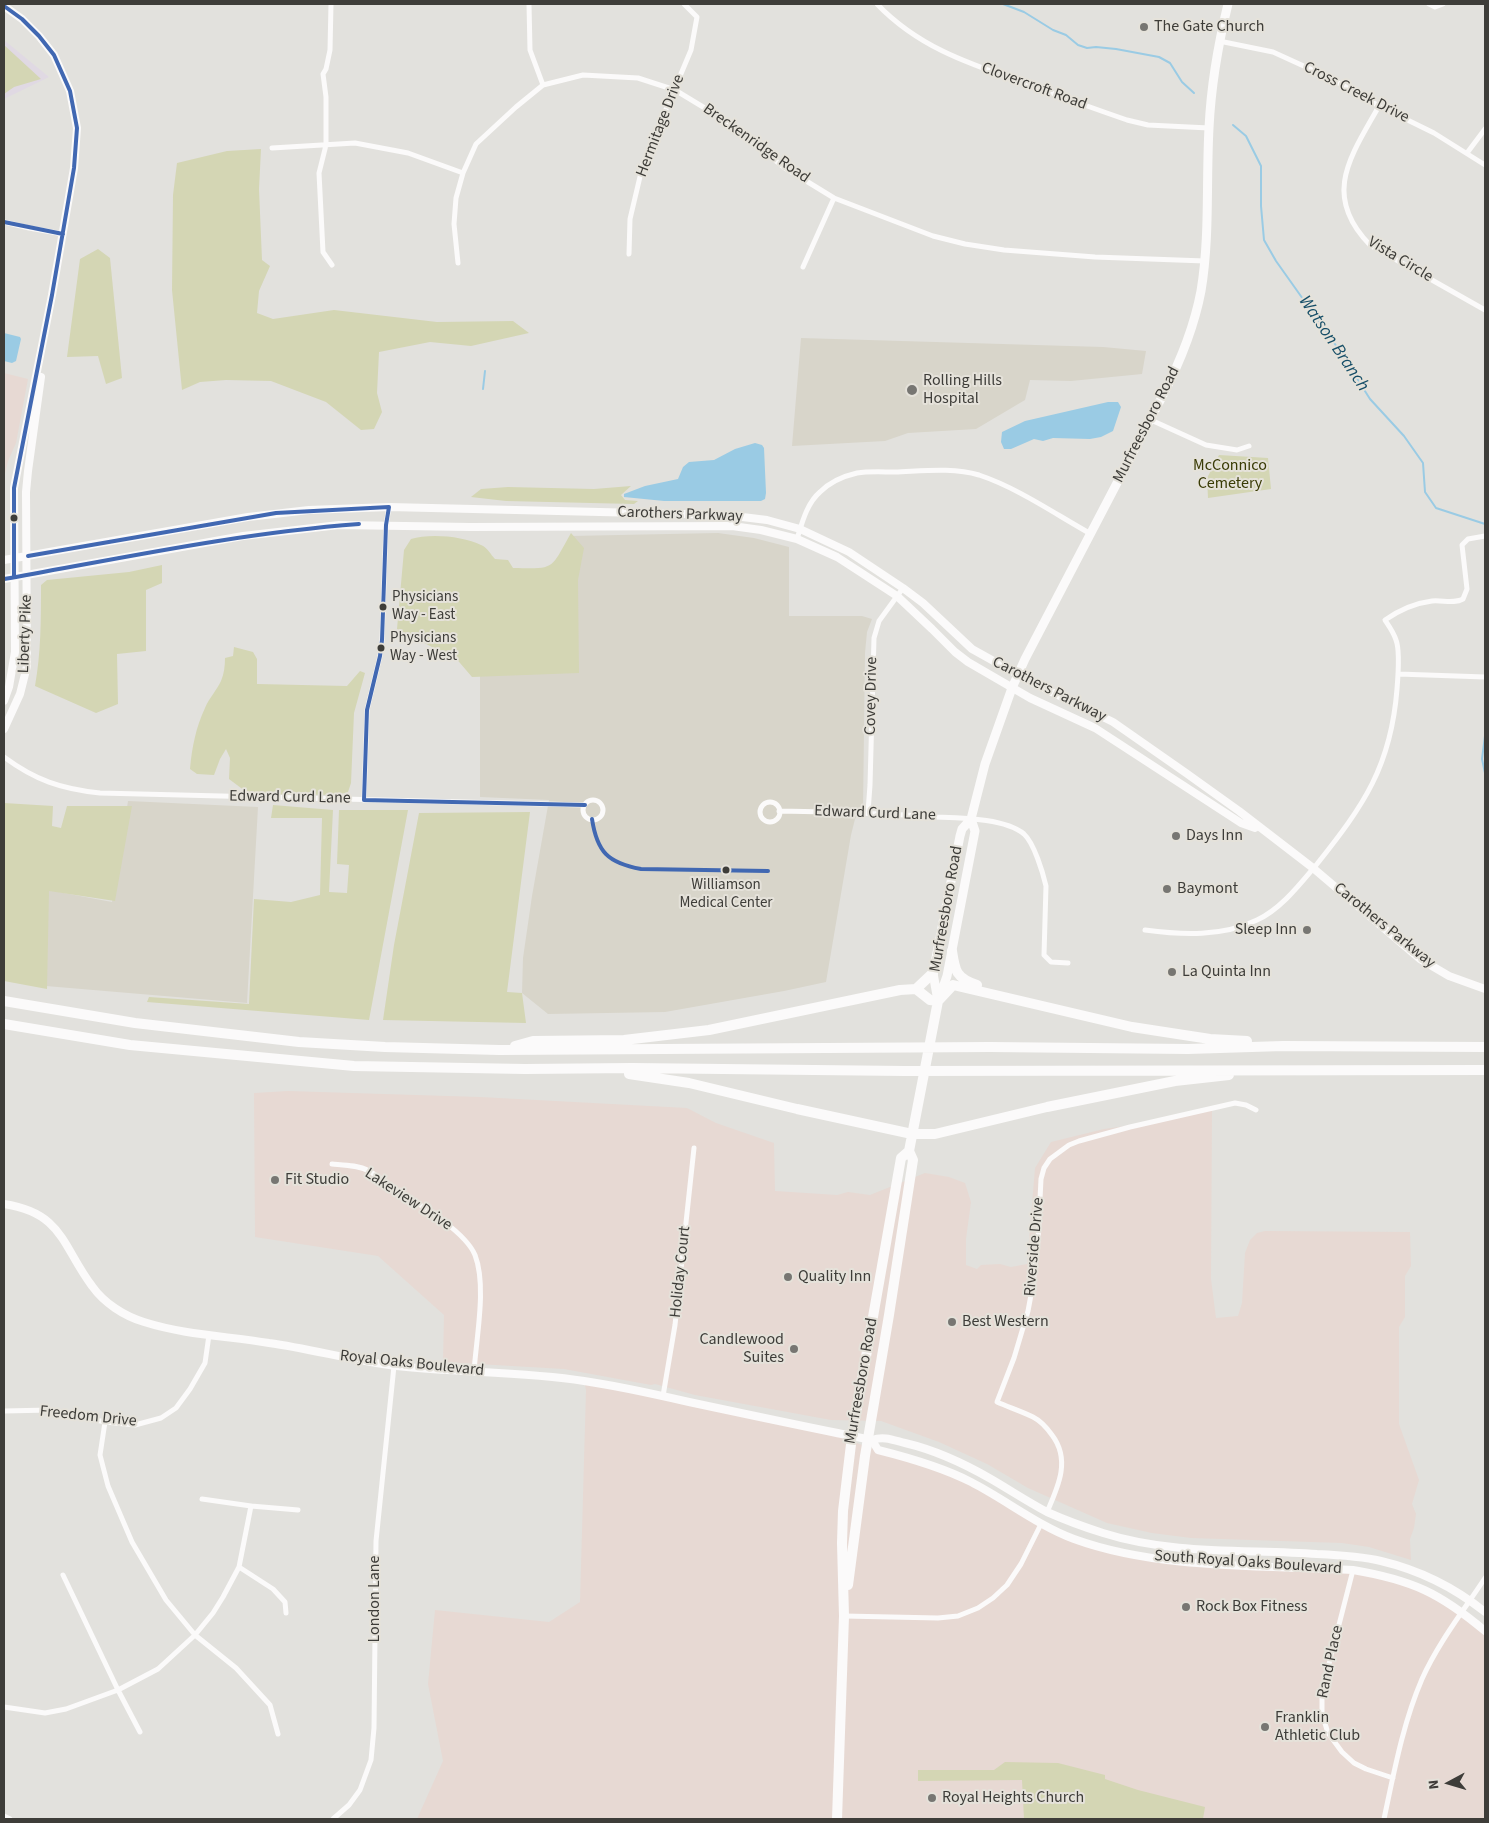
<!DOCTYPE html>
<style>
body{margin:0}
#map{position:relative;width:1489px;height:1823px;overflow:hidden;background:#e2e1dd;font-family:"Source Sans 3",sans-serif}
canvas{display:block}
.frame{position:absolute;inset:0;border:5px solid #3e3d39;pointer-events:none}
.north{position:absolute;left:1424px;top:1758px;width:50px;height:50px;-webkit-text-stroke:4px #e5e2da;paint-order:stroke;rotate:264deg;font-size:14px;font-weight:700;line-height:20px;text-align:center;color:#3e3d39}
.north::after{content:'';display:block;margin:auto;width:18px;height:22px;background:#3e3d39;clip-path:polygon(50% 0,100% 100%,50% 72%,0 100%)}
</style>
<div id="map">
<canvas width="1489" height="1823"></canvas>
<div class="frame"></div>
<div class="north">N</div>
</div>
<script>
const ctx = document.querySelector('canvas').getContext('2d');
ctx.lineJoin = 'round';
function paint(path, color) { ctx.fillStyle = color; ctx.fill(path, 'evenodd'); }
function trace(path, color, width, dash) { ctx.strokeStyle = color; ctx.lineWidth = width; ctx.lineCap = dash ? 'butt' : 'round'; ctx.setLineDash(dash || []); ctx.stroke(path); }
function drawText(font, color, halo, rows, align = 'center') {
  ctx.font = font + ' "Source Sans 3",sans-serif'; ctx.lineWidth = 4; ctx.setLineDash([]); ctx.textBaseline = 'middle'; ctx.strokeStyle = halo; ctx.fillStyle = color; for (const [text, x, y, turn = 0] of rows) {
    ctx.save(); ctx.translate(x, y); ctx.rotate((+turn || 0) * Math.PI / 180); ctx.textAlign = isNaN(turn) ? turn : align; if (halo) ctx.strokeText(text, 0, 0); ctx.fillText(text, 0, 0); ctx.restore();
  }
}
const commercial = new Path2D(`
 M 4,373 L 28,379 L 16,443 L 8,461 L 4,478 Z
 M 288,1091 L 480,1097 L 687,1108 L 716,1123 L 774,1143 L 775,1191 L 837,1195 L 848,1192 L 870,1195 L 925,1173 L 949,1177 L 965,1183 L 971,1202 L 966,1239 L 966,1265 L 977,1269 L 981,1265 L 1000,1264 L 1011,1267 L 1027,1264 L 1035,1168 L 1051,1142 L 1104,1129 L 1147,1123 L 1212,1109 L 1211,1279 L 1216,1318 L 1238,1316 L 1242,1303 L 1245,1253 L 1250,1240 L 1257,1233 L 1265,1231 L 1410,1232 L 1411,1266 L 1405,1276 L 1405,1317 L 1399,1327 L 1399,1424 L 1419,1480 L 1412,1504 L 1416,1514 L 1414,1528 L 1410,1539 L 1411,1560 L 1369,1547 L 1342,1543 L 1191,1538 L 1152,1533 L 1107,1523 L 1028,1488 L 987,1464 L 939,1442 L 881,1421 L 831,1420 L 695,1395 L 655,1384 L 651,1385 L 564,1369 L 443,1362 L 444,1315 L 378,1256 L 255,1237 L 254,1093 Z
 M 584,1381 L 842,1434 L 852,1441 L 867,1447 L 932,1465 L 1075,1539 L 1179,1561 L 1353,1570 L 1419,1587 L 1485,1631 L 1485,1819 L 417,1819 L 443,1761 L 428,1684 L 435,1610 L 549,1622 L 580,1602 L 586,1390 Z`);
const built = new Path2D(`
 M 801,338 L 1103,347 L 1146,351 L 1142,374 L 1071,381 L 1030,380 L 1025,400 L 976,429 L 908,433 L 885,441 L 792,446 Z
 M 718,533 L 754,538 L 789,547 L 789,616 L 862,616 L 872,619 L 867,632 L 865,653 L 863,809 L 855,819 L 851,835 L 826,982 L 784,991 L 665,1012 L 548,1014 L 522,993 L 523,958 L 532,896 L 549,800 L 480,797 L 480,670 L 569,671 L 570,536 Z
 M 128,801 L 258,807 L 247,1003 L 46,986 L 48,890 L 112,902 Z`);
const education = new Path2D(`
 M 4,40 L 49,77 L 4,99 Z`);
const green = new Path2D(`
 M 4,45 L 41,79 L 14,87 L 4,94 Z
 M 261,149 L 259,189 L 262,260 L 270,266 L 259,291 L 257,313 L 273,319 L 334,310 L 437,322 L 513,321 L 529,333 L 471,346 L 430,342 L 379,352 L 377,393 L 382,412 L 374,429 L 361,430 L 326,402 L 271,381 L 226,380 L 200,382 L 182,390 L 172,290 L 173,195 L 177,163 L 227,151 Z
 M 98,249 L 110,258 L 122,378 L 106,384 L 98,356 L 67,357 L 80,259 Z
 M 1219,455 L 1268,458 L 1271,489 L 1208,498 L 1207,478 Z
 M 631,486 L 621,495 L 625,500 L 638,501 L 634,504 L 506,501 L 471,497 L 481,489 L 508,487 L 594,489 Z
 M 571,533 L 584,548 L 578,580 L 579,673 L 472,677 L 454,656 L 432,647 L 397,629 L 404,550 L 411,539 C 429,533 464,536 481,545 C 487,547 491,555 495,559 L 508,560 L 513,568 C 556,569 550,570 571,533 Z
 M 162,565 L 162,583 L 146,590 L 146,651 L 117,654 L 118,704 L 96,713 L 35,686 C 41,653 41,620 41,585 L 47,580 L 129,572 Z
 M 234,647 L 253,652 L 257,659 L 257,684 L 347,686 L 360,671 L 365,673 L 354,713 L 351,783 L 348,792 L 338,795 L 249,794 L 229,779 L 230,758 L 226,749 L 220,759 L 214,775 L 197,774 L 190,769 C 192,747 196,727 205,708 C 209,698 217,690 221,681 C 224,674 225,666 225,658 L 233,656 Z
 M 4,803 L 53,806 L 52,826 L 61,828 L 67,806 L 132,806 L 115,901 L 49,891 L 47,989 L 4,981 Z
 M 273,805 L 333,810 L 329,892 L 347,893 L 349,865 L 337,864 L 339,810 L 408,810 L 369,1020 L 147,1002 L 149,997 L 249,1004 L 254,899 L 291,902 L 320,895 L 322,818 L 271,818 Z
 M 530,812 L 507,992 L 522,993 L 526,1023 L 383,1020 L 394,945 L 419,813 Z
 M 1005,1762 L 1058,1763 L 1105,1775 L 1105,1779 L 1138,1790 L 1205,1807 L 1203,1819 L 1024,1819 L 1022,1780 L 918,1781 L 918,1770 L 994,1770 Z`);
const water = new Path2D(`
 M 4,333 L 20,337 L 21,339 L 16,361 L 12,363 L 4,361 Z
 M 1108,402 L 1118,402 L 1121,407 L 1113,431 L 1101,437 L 1090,439 L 1053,438 L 1043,441 L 1034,439 L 1011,449 L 1004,449 L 1001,442 L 1002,432 L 1025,421 Z
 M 755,443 L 762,445 L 764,448 L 766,493 L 765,499 L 761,501 L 664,501 L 624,497 L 624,494 L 645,486 L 678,479 L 683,467 L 689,462 L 714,460 L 735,449 Z`);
const stream = new Path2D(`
 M 1003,4 L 1024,12 L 1053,30 L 1066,35 L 1078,45 L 1087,48 L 1096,47 L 1116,49 L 1159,57 L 1170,63 L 1182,82 L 1194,93
 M 1233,125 L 1246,136 L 1261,166 L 1261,206 L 1264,240 L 1276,261 L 1337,347 L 1370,399 L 1404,436 L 1423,463 L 1425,492 L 1436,508 L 1485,524
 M 483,389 L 485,371
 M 1485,736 L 1482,759 L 1485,773`);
const street = new Path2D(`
 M 331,4 L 330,50 L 326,69 L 323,74 L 326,97 L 326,145 L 319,173 L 323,252 L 332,265
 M 529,4 L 530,50 L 543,85
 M 877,4 C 920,49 973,65 1030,85 C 1062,97 1095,109 1127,120 L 1148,125 L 1209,128
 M 1429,4 L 1435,7 L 1443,4
 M 1219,41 L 1273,52 L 1330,78 L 1379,106 L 1434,133 L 1485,165
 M 1379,106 C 1351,156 1321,195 1370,245 L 1485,310
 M 272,148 L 355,143 L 408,153 L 463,173
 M 1467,153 L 1485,129
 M 4,222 L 29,228 L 63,234
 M 629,254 L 630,219 L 643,164 L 691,50 L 697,17 L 684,4
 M 458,263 L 454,224 L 456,198 L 463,173 L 476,144 L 516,107 L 543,85 L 583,75 L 638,78 L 675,90 L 713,113 L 785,168 L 834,198 L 933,236 L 965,244 L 1004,250 L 1095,257 L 1205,261
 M 803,267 L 834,198
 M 1151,420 L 1206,445 L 1237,450 L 1249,446
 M 797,539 C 802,523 807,503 820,492 C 830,482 844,476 857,473 C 869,471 883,472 895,472 C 922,471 953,467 979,475 C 1018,488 1055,514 1091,534
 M 1398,674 L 1485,677
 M 4,757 C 35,780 61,789 100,793 L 585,805
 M 364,800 L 367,710 L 380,656 L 382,640 L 386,525 L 389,507
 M583 810a10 10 0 1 1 20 0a10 10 0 1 1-20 0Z
 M760 812a10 10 0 1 1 20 0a10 10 0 1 1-20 0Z
 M 779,811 C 832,812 883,813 935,817 C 960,818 1005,818 1024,834 C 1034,843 1043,873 1046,886 L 1044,955 L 1051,962 L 1068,963
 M 868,812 L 870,785 L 874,638 L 879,621 L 903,588
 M 1145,930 C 1182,935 1222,937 1257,920 C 1281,909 1300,884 1317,864 C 1364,805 1391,766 1397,689 C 1398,677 1400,650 1396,640 C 1394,633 1389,626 1385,620 C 1398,611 1416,603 1432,601 C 1443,600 1454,604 1463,599 L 1467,589 L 1462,545 L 1468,539 L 1485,536
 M 332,1164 C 344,1165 358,1165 369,1171 C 381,1178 392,1187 403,1194 C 424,1207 466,1233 475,1255 C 487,1286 476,1339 474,1372
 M 663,1396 L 675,1325 L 694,1148
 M 4,1411 L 50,1410 L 105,1422 L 135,1425 L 161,1418 L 176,1408 L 190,1389 L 205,1363 L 209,1335
 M 105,1422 L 100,1455 L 108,1486 L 132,1542 L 166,1600 L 195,1635 L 236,1668 L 270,1705 L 278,1734
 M 202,1499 L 251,1506 L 298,1510
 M 1047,1512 C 1058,1487 1071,1460 1052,1435 C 1047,1428 1041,1421 1033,1417 C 1021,1411 1008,1407 997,1402 L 1014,1358 L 1028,1311 L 1033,1284 L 1038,1240 L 1041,1179 L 1044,1168 L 1050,1159 L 1069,1145 L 1079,1141 L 1130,1127 L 1235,1103 L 1246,1105 L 1256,1110
 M 239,1567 L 273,1589 L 285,1602 L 286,1613
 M 1353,1570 L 1322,1691 L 1322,1714 L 1328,1733 L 1342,1752 L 1354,1763 L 1366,1769 L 1393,1778
 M 63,1575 L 118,1690 L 140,1732
 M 844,1616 L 938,1618 L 958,1616 L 978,1608 L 993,1598 L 1007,1585 L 1021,1564 L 1041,1524
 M 4,1707 L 45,1713 L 66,1709 L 118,1690 L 158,1669 L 195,1635 L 213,1613 L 223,1597 L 239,1567 L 251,1506
 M 4,1816 L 10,1819
 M 333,1819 L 349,1805 L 360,1790 L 371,1760 L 374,1728 L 376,1541 L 394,1366
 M 1384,1819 C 1394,1772 1403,1723 1422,1679 C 1438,1643 1464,1610 1485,1578`);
const secondary = new Path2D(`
 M 4,6 L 22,19 L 39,36 L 54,55 L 70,91 L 77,128 L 74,168 L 52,295 L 14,488 L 15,652 L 9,687 L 4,701
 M 4,560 L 248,517 L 309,510 L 389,507 L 726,515 L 767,520 L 800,529 L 849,552 L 903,588 L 923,603 L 972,649 L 1033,683 L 1113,722 L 1186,773 L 1239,811 L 1313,868 L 1420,959 L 1449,976 L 1485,989
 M 4,579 L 243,536 L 339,525 L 470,527 L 732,526 L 761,530 L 797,539 L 837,557 L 897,596 L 932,629 L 955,652 L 968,662 L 1030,698 L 1095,728 L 1241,823 L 1255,828
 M 4,729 L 20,694 L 27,666 L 26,492 L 28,471 L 41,377
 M 4,1204 C 63,1213 62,1246 92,1286 C 104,1303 124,1316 144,1322 C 185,1335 227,1336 269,1343 C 312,1349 354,1361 397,1366 C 459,1373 522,1371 584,1381 C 619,1386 654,1394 689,1402 C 750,1415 811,1428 872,1440 C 884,1436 893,1440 905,1443 C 935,1450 965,1464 991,1479 C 1010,1490 1028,1502 1047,1512 C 1065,1520 1084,1527 1103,1533 C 1172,1555 1246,1549 1317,1554 C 1339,1555 1360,1556 1381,1561 C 1419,1570 1455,1588 1485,1612
 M 872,1440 L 878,1450 C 910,1458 942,1467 971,1482 C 1006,1500 1037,1525 1074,1539 C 1159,1570 1264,1565 1353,1570 C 1412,1580 1440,1593 1485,1631`);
const primary = new Path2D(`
 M 939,999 L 947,976 L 975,831 L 971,819
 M 938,1001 L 933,973 L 960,836 L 962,829 L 971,819 L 985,764 L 1012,688 L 1025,659 L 1163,395 C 1180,362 1194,328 1201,291 C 1210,237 1206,183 1209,128 C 1211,86 1218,45 1228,4`);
const highway = new Path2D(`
 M 952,951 C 955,971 956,978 977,985
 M 916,989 L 933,973
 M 4,1001 L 135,1023 L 299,1042 L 385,1047 L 499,1050 L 990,1047 L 1188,1049 L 1283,1046 L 1485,1047
 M 938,1001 L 953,985 L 1132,1027 L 1210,1039 L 1247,1041
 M 4,1024 L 130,1045 L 354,1066 L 525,1069 L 632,1068 L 905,1071 L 1485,1070
 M 515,1046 L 533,1041 L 624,1040 L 709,1030 L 900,990 L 916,989 L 930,1000 L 938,1001
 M 629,1074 L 689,1083 L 797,1109 L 912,1134 L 935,1134 L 1047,1107 L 1175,1081 L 1229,1075
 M 848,1585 L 865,1456 L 889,1315 L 913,1160 L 909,1151
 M 837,1819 L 844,1616 L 842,1543 L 843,1511 L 852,1436 L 901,1158 L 909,1151 L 938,1001`);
const bus1 = new Path2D(`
 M 4,6 L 22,19 L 39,36 L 54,55 L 70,91 L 77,128 L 74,168 L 52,295 L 14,488 L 14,577
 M 4,222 L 63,234
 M 28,556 L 276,513 L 389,507 L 386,525 L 382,640 L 380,656 L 367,710 L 364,800
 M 4,579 C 122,558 239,533 359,524
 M 364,800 L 585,805
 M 592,819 C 597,852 608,863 641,869 L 768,871`);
const markers = [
 [1144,27,5,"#777672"],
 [912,390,6,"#777672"],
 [14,518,4.5,"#3e3d39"],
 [383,607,4.5,"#3e3d39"],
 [381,648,4.5,"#3e3d39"],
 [1176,836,5,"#777672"],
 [726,870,4.5,"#3e3d39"],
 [1167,889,5,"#777672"],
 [1307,930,5,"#777672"],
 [1172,972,5,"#777672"],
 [275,1180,5,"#777672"],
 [788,1277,5,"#777672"],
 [952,1322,5,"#777672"],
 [794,1349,5,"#777672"],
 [1186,1607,5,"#777672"],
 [1265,1727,5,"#777672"],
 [932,1798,5,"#777672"]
];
const busNames = [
 ["Physicians",392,598],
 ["Way - East",392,616],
 ["Physicians",390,639],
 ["Way - West",390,657],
 ["Williamson",726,886,"center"],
 ["Medical Center",726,904,"center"]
];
const poiNames = [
 ["The Gate Church",1154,27],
 ["Rolling Hills",923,381],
 ["Hospital",923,399],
 ["Days Inn",1186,836],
 ["Baymont",1177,889],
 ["Sleep Inn",1297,930,"right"],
 ["La Quinta Inn",1182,972],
 ["Fit Studio",285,1180],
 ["Quality Inn",798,1277],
 ["Best Western",962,1322],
 ["Candlewood",784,1340,"right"],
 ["Suites",784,1358,"right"],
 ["Rock Box Fitness",1196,1607],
 ["Franklin",1275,1718],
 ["Athletic Club",1275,1736],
 ["Royal Heights Church",942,1798]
];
const streetNames = [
 ["Clovercroft Road",1034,87,20],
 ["Cross Creek Drive",1356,93,27],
 ["Hermitage Drive",661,126,-69],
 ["Breckenridge Road",756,144,35],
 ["Vista Circle",1400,260,31],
 ["Murfreesboro Road",1147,425,-63],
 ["Carothers Parkway",680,515,2],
 ["Liberty Pike",26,634,-88],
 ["Carothers Parkway",1049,690,27],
 ["Covey Drive",872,696,-89],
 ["Edward Curd Lane",290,798,1],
 ["Edward Curd Lane",875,814,2],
 ["Murfreesboro Road",947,909,-80],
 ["Carothers Parkway",1384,926,39],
 ["Lakeview Drive",408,1200,33],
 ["Riverside Drive",1035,1247,-85],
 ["Holiday Court",681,1272,-84],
 ["Royal Oaks Boulevard",412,1364,6],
 ["Murfreesboro Road",862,1381,-80],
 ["Freedom Drive",88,1417,6],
 ["South Royal Oaks Boulevard",1248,1563,4],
 ["London Lane",375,1599,-90],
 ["Rand Place",1331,1662,-78]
];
const parkNames = [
 ["McConnico",1230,466],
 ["Cemetery",1230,484]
];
const waterNames = [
 ["Watson Branch",1333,344,56]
];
paint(commercial, '#e7d9d3');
paint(built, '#d8d5ca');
paint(education, '#e0d9e3');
paint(green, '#d4d6b4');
paint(water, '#9acbe4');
trace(stream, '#9acbe4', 2);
trace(street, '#fbfafa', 5);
trace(secondary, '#fbfafa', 8);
trace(primary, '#fbfafa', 9);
trace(highway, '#fbfafa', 10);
trace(bus1, '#4168b2', 4);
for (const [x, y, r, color] of markers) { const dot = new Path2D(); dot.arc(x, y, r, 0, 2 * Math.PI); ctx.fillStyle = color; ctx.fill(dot); trace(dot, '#e5e2da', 2); }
drawText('15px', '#3e3d39', '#e5e2da', busNames, 'left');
drawText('16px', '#3e3d39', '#e5e2da', poiNames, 'left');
drawText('16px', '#3e3d39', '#e5e2da', streetNames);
drawText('16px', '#393b05', '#e5e2da', parkNames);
drawText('italic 18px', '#164e68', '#e5e2da', waterNames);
</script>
